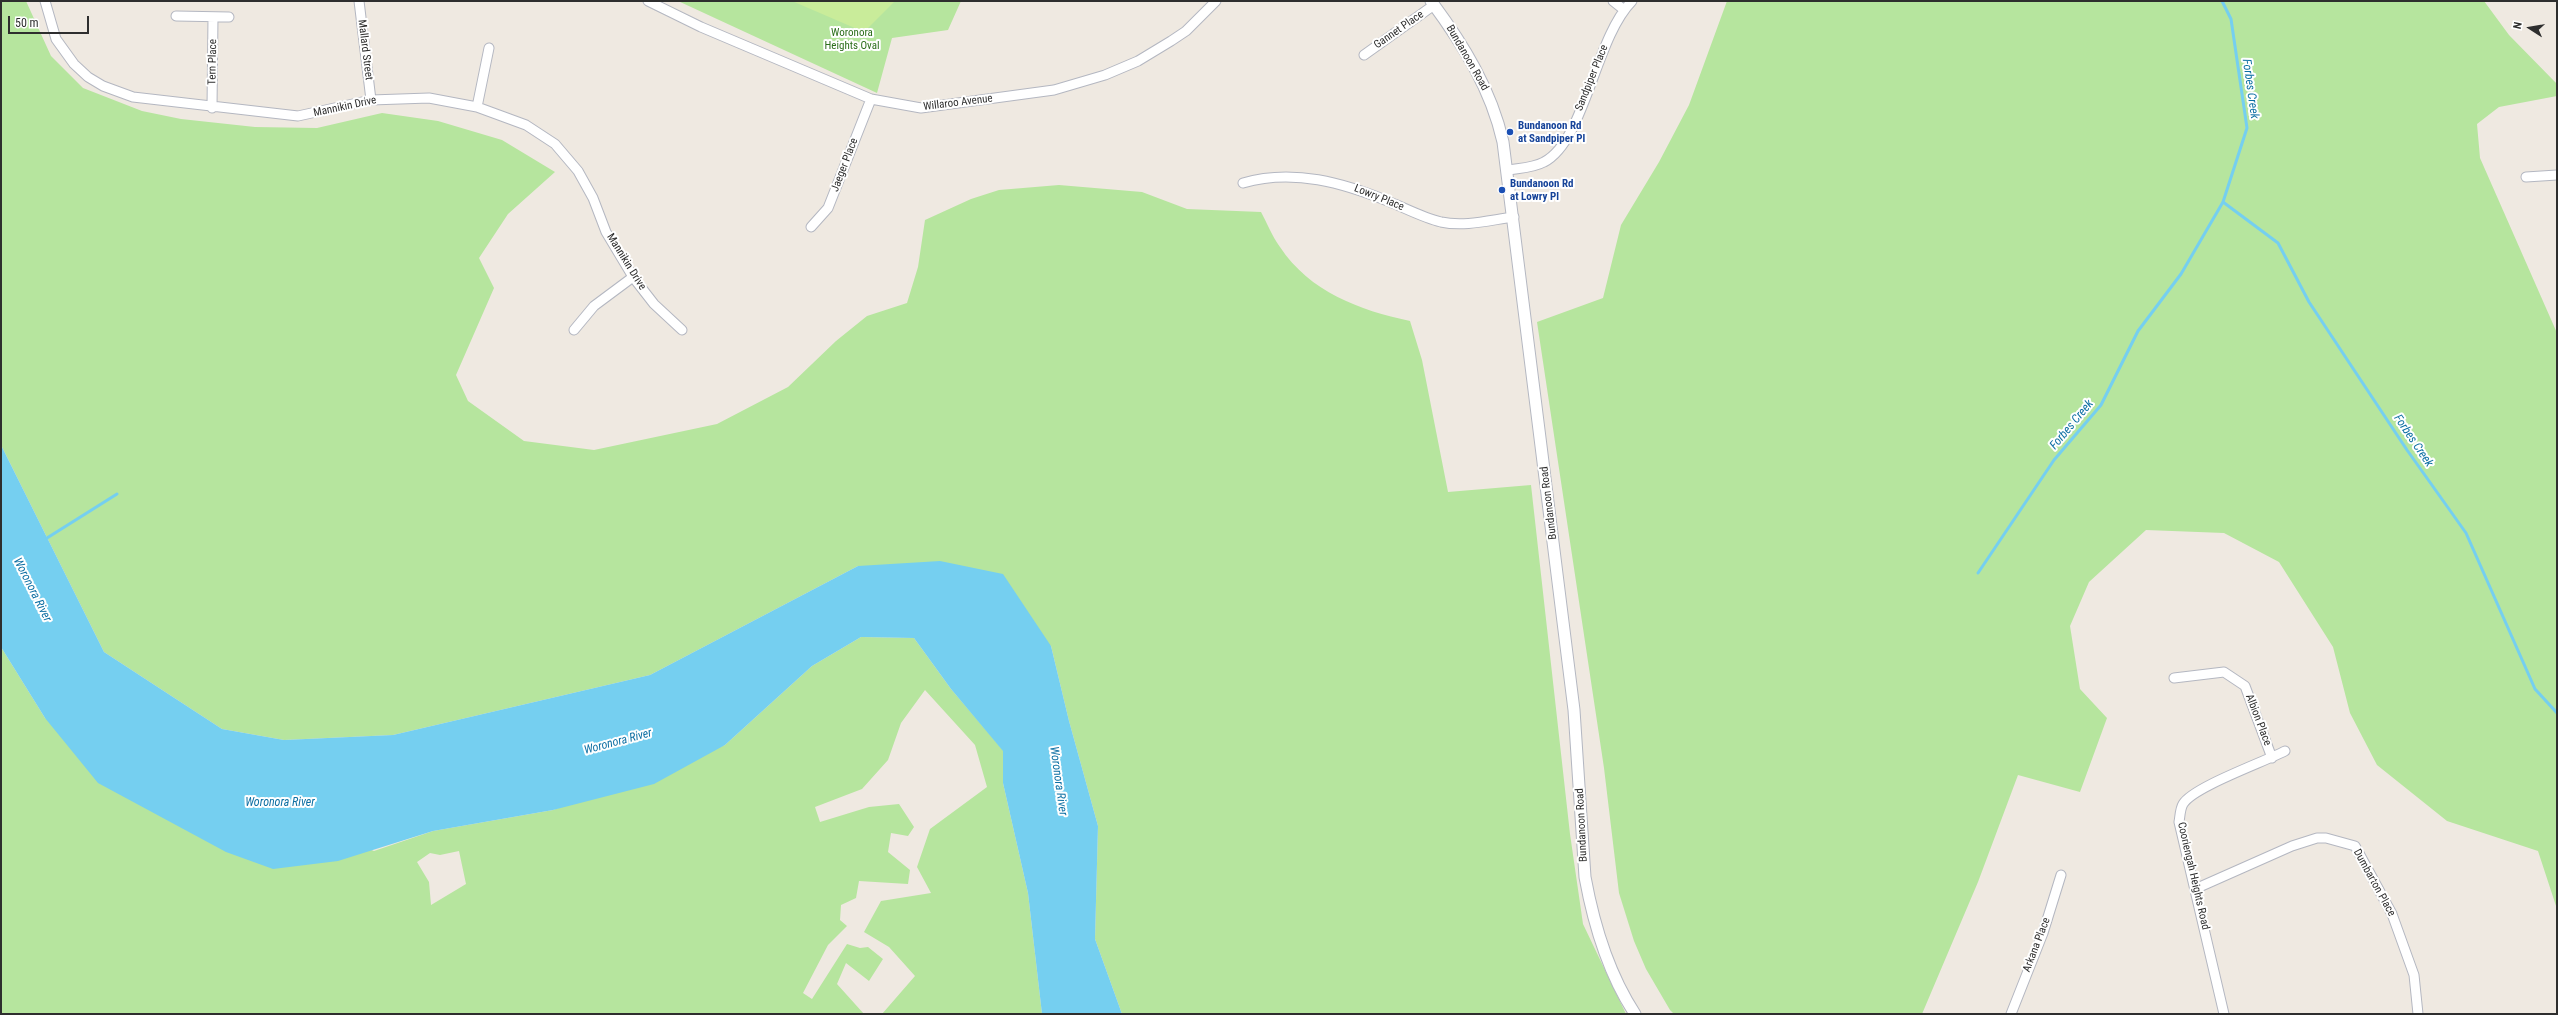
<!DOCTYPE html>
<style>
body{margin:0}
#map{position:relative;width:2558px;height:1015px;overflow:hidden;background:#efe9e1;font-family:"Roboto Condensed",sans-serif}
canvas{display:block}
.frame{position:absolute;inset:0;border:2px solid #2e2e2e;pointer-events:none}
.north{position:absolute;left:2510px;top:8px;width:40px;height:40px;-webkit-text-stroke:3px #fff;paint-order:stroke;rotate:282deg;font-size:11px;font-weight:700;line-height:16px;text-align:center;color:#2e2e2e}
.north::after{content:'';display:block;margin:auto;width:14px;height:18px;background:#2e2e2e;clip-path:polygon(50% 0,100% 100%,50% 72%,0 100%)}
.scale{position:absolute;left:8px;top:16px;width:81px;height:18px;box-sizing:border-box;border:2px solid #2e2e2e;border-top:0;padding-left:5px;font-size:12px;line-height:14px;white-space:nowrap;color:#2e2e2e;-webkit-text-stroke:3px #fff;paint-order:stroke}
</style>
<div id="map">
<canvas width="2558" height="1015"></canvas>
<div class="frame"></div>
<div class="north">N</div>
<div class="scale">50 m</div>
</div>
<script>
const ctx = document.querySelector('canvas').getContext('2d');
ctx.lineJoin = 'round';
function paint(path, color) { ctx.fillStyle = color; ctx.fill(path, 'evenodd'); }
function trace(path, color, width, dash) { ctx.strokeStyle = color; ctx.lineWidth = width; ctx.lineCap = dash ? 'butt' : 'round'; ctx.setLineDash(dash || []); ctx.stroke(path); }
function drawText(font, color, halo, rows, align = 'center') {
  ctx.font = font + ' "Roboto Condensed",sans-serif'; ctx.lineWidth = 4; ctx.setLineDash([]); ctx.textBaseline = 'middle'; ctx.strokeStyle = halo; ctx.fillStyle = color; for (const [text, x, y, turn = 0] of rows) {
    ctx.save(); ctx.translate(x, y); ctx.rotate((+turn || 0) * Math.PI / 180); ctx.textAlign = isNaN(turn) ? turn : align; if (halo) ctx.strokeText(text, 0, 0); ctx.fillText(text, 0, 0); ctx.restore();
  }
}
const green = new Path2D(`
 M 1,1 L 26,1 L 51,56 L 83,88 L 142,111 L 181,119 L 255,127 L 317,128 L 382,113 L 438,121 L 502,140 L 555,172 L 508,214 L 479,258 L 494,288 L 456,375 L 468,401 L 524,441 L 594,450 L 717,424 L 788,387 L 836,341 L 867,316 L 907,303 L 918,267 L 925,220 L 971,199 L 999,190 L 1059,185 L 1142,192 L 1187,209 L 1261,212 C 1267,223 1272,236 1280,247 C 1310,292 1359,310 1410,321 L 1422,360 L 1448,492 L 1531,485 L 1570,834 L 1583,924 L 1626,1014 L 1122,1014 L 1095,939 L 1098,826 L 1069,721 L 1051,646 L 858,566 L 650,675 L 393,735 L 284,740 L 222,729 L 104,652 L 1,445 Z
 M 678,1 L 961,1 L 948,30 L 892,38 L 877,93 Z
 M 1727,1 L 2484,1 L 2509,35 L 2557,84 L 2557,96 L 2499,107 L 2477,124 L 2480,158 L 2557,333 L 2557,909 L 2538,851 L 2447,821 L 2377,765 L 2350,713 L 2333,647 L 2279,562 L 2224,533 L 2146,530 L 2089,582 L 2070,626 L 2080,689 L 2107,718 L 2080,792 L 2018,775 L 1978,882 L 1922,1014 L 1674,1014 L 1670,1010 L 1646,969 L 1634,941 L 1619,893 L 1604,768 L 1537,322 L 1603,298 L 1621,225 L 1659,162 L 1689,105 Z
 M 861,637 L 914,638 L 951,689 L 1003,750 L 1003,783 L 1028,893 L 1042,1014 L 882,1014 L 915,976 L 889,947 L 864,932 L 881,901 L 931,893 L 917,867 L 930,829 L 987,787 L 975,745 L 925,690 L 901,723 L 888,760 L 862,789 L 815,807 L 820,822 L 869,807 L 899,804 L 914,827 L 908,836 L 891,833 L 888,852 L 910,870 L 908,884 L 859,881 L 856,898 L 841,905 L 840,920 L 847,926 L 828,945 L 803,993 L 812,999 L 847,944 L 860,948 L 868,947 L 883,959 L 869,981 L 846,963 L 837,984 L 864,1014 L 1,1014 L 1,647 L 45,718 L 374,851 L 433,831 L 553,810 L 725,745 L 812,666 ZM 459,851 L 466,884 L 431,905 L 429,882 L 417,862 L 430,853 L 440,855 Z`);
const pitch = new Path2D(`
 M 792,1 L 895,1 L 864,32 Z`);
const water = new Path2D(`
 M 1,445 L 104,652 L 222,729 L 284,740 L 393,735 L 650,675 L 858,566 L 940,561 L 1003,574 L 1051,646 L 1069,721 L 1098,826 L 1095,939 L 1122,1014 L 1042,1014 L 1028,893 L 1003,783 L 1003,751 L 951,689 L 914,638 L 861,637 L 812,666 L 725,745 L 654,784 L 553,810 L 433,831 L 338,861 L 273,869 L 226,852 L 98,783 L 45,718 L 1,647 Z`);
const stream = new Path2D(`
 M 2223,202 L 2278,243 L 2309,302 L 2407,450 L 2466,533 L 2535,689 L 2557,713
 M 47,538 L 117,494
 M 1978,573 L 2054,460 L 2101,405 L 2138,331 L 2181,274 L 2223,202 L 2247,128 L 2231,19 L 2222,1`);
const minor = new Path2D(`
 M 45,1 L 56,39 L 74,64 L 88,77 L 103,86 L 133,97 L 298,116 L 371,100 L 429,98 L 477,107 L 526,125 L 555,144 L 578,171 L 593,198 L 606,232 L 633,277 L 654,304 L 682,330
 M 359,1 L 371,100
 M 648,1 L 701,27 L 871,99 L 921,108 L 1054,90 L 1105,75 L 1138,61 L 1171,41 L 1186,31 L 1216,1
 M 1613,1 L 1623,9
 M 176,16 L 229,17
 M 1364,55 L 1434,5
 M 477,107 L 489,48
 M 212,108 L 213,17
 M 1508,170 C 1520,168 1533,168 1544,162 C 1585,141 1595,38 1632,1
 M 2526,177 L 2557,175
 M 1243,183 C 1293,168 1344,183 1390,202 C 1407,209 1424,218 1441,222 C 1465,227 1490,220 1514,217
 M 811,227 L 828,208 L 871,99
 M 574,330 L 594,306 L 633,277
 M 2174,678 L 2224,672 L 2245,686 L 2272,758
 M 2195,889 L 2292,846 L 2317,838 L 2326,838 L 2355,846 L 2392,914 L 2414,975 L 2418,1014
 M 2011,1014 L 2043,933 L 2061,875
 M 2224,1014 L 2179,822 C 2180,817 2180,809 2183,804 C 2193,787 2264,762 2285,751`);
const tertiary = new Path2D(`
 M 1431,1 C 1463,44 1491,89 1503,142 L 1574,710 L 1585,877 C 1594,926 1608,973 1635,1014`);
const markers = [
 [1510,132,4,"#1a4fb4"],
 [1502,190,4,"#1a4fb4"]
];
const streetNames = [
 ["Gannet Place",1399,30,-35],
 ["Mallard Street",365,50,83],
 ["Bundanoon Road",1467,58,60],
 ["Tern Place",213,62,-89],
 ["Sandpiper Place",1592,78,-68],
 ["Willaroo Avenue",958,103,-7],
 ["Mannikin Drive",345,107,-12],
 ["Jaeger Place",845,165,-69],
 ["Lowry Place",1379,198,22],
 ["Mannikin Drive",626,262,58],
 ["Bundanoon Road",1549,503,-97],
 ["Albion Place",2258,720,69],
 ["Bundanoon Road",1582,825,-93],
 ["Cooriengah Heights Road",2193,876,77],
 ["Dumbarton Place",2374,883,61],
 ["Arkana Place",2037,945,-69]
];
const parkNames = [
 ["Woronora",852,33],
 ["Heights Oval",852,46]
];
const transitNames = [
 ["Bundanoon Rd",1518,126],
 ["at Sandpiper Pl",1518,139],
 ["Bundanoon Rd",1510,184],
 ["at Lowry Pl",1510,197]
];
const waterNames = [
 ["Forbes Creek",2250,89,82],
 ["Forbes Creek",2072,425,-50],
 ["Forbes Creek",2413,441,56],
 ["Woronora River",32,590,63],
 ["Woronora River",618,742,-15],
 ["Woronora River",1058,781,82],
 ["Woronora River",280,803]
];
paint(green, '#b6e59e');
paint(pitch, '#c9ec9a');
paint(water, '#75cff0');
trace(stream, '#75cff0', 3);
trace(minor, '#b4b7c1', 11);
trace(tertiary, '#b4b7c1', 13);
trace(minor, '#fff', 9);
trace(tertiary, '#fff', 11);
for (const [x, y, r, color] of markers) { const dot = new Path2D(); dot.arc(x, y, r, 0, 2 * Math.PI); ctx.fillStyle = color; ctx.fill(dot); trace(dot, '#fff', 1.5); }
drawText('11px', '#2e2e2e', '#fff', streetNames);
drawText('11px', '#2c6e1b', '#fff', parkNames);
drawText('bold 11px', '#164399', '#fff', transitNames, 'left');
drawText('italic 12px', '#0d6fa3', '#fff', waterNames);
</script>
